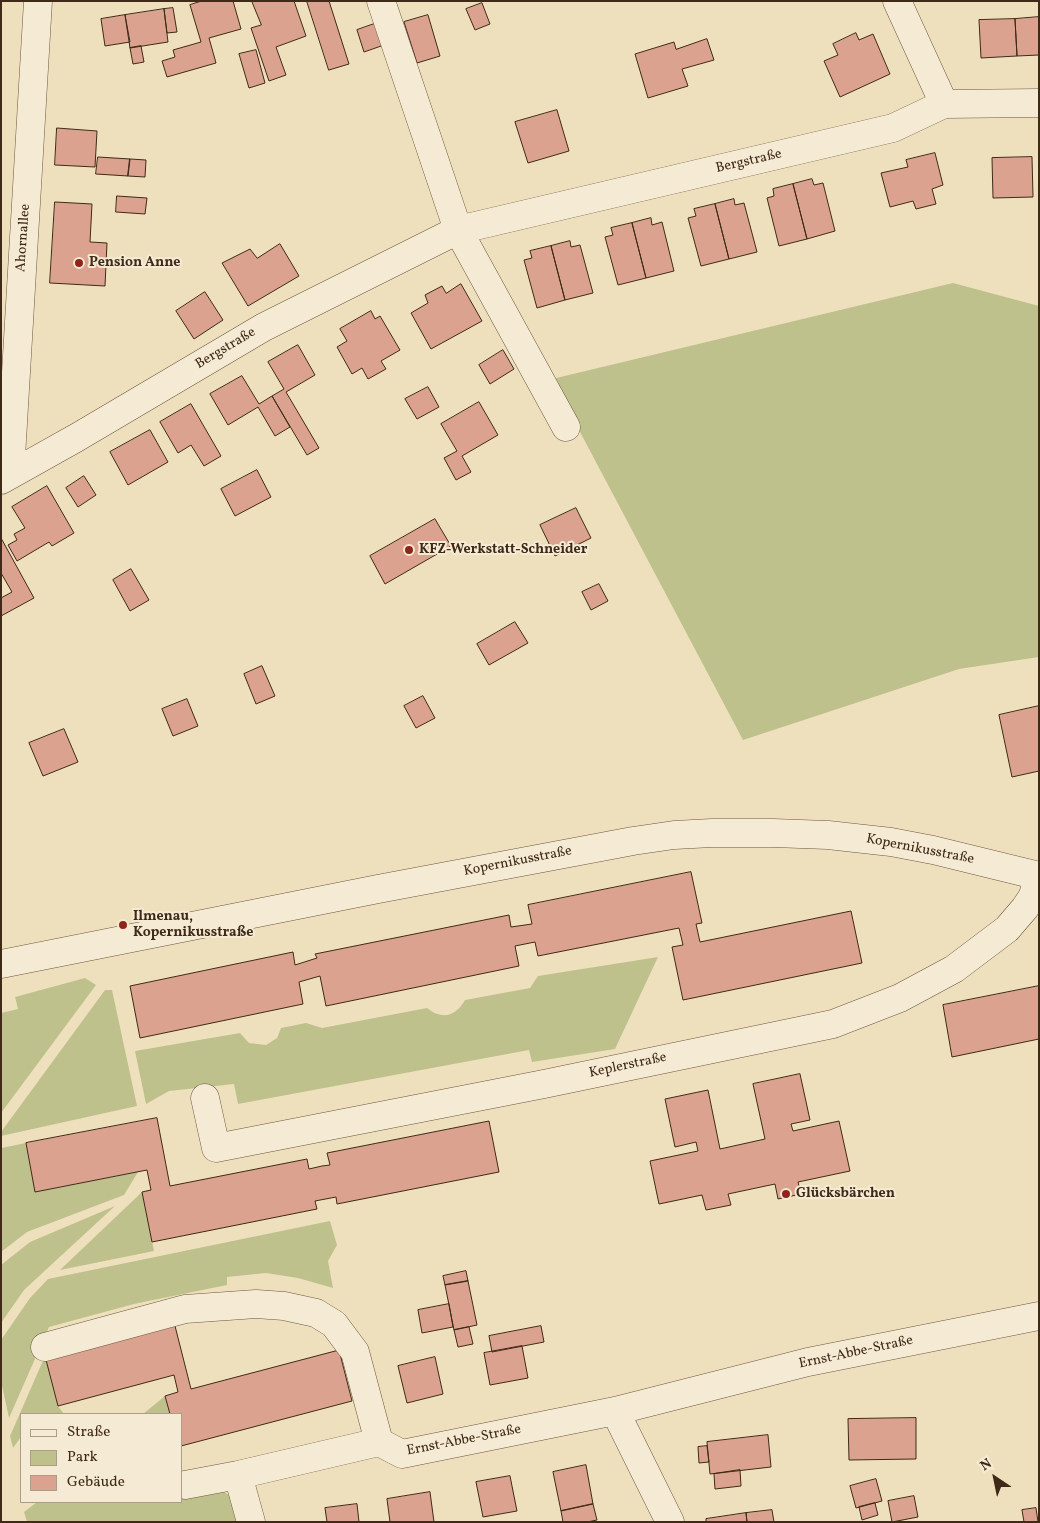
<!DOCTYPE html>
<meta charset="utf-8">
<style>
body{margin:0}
#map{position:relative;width:1040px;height:1523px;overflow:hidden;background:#efe0bd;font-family:Vollkorn,serif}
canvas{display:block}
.frame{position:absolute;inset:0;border:2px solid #3f2917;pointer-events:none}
.legend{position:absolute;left:20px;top:1413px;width:162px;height:90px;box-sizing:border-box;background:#f5ebd4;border:1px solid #ac9d88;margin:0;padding:6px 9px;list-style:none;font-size:15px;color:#3f2917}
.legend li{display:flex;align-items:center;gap:10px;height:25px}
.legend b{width:25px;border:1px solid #ac9d88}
.north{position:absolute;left:970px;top:1453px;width:50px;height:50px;-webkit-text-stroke:4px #f5ebd4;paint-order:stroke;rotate:326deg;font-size:14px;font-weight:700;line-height:20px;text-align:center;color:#3f2917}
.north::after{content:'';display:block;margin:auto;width:18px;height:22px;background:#3f2917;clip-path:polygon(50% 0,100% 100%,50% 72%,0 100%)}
</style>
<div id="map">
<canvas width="1040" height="1523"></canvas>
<div class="frame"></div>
<ul class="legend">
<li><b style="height:6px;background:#f5ebd4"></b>Straße</li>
<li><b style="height:14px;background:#bfc18d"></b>Park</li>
<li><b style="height:14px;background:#dba28f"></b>Gebäude</li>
</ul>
<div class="north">N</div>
</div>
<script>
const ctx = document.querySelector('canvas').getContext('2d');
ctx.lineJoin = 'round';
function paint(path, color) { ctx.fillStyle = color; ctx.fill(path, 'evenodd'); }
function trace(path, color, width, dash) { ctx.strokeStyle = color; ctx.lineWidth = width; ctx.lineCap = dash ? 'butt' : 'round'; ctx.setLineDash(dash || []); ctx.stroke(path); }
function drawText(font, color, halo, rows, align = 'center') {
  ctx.font = font + ' Vollkorn,serif'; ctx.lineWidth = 4; ctx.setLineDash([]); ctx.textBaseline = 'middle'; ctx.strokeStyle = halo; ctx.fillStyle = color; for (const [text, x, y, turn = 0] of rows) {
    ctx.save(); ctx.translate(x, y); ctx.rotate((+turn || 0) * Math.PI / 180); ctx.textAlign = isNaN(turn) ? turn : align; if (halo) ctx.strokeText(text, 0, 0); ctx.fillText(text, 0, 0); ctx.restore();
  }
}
const green = new Path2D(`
 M 953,283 L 1039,306 L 1039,657 L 959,669 L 743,740 L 552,379 Z
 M 658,957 L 615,1049 L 532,1062 L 529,1050 L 238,1104 L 234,1084 L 169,1091 L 146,1104 L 135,1051 L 240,1033 L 249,1043 L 266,1045 L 277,1038 L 281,1028 L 306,1023 L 322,1028 L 427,1008 C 442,1020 455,1017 465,1000 L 530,988 L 538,976 Z
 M 85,978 L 96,985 L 1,1113 L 1,1013 L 18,1009 L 15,997 Z
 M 105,990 L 112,990 L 137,1106 L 1,1136 L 1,1132 Z
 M 26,1143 L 35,1192 L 138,1172 L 124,1195 L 27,1232 L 1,1252 L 1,1148 Z
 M 142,1192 L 154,1251 L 60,1270 Z
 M 115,1206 L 24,1290 L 1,1323 L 1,1265 L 30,1242 Z
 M 330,1221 L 337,1245 L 328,1261 L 333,1288 L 298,1278 L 266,1273 L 227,1277 L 227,1285 L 134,1304 L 49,1327 L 9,1418 L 1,1381 L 1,1340 L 30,1298 L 48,1279 Z
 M 45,1356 L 58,1406 L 64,1414 L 21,1414 L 21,1437 L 13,1448 L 10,1436 Z
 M 165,1396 L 170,1414 L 143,1414 Z
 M 218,1488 L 229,1495 L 236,1522 L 27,1522 L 24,1512 L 37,1502 L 181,1502 L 181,1491 Z`);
const building = new Path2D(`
 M 202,1 L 233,1 L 241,29 L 209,38 L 216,63 L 167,77 L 162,61 L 175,57 L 173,50 L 201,42 L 190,5 Z
 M 252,1 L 294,1 L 306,36 L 276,47 L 286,75 L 269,81 L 251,28 L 261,25 Z
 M 307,1 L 329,1 L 349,64 L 329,70 Z
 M 482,3 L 490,24 L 475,30 L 466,9 Z
 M 173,8 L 177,32 L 167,33 L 164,9 Z
 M 164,9 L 168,42 L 130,48 L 125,15 Z
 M 125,15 L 130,42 L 105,46 L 101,19 Z
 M 428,15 L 440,56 L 417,63 L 404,22 Z
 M 1039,17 L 1039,55 L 1017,56 L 1015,19 Z
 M 1015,19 L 1017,56 L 981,58 L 979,20 Z
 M 377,23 L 384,45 L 364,52 L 357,30 Z
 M 856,33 L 859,40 L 873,34 L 890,74 L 840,97 L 824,61 L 838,55 L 833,44 Z
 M 707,39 L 714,60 L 682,69 L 688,86 L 648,98 L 635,54 L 674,42 L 676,49 Z
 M 141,46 L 144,62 L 133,64 L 130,48 Z
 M 256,50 L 265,83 L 249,88 L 239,54 Z
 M 557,110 L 569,151 L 528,163 L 515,122 Z
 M 57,128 L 97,131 L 95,167 L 55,165 Z
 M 935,153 L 943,185 L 932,189 L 936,204 L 916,209 L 913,201 L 890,207 L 881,173 L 908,167 L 906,160 Z
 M 98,157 L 130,159 L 128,176 L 96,174 Z
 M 1032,157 L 1033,197 L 993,198 L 992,158 Z
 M 130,159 L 146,160 L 145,177 L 128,176 Z
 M 812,179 L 814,185 L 823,183 L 835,231 L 807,239 L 793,184 Z
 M 793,184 L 807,239 L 779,246 L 767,198 L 774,196 L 773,189 Z
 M 117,196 L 147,198 L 145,214 L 116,212 Z
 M 734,199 L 735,205 L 744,203 L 757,252 L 729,259 L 715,204 Z
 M 55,202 L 92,204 L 90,242 L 107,243 L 105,286 L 50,283 Z
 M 715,204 L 729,259 L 701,266 L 688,218 L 696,216 L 694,209 Z
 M 651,218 L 652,225 L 662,222 L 674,271 L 646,278 L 632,223 Z
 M 632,223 L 646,278 L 618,285 L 605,237 L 613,235 L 611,228 Z
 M 570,241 L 571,247 L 580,245 L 593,293 L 565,300 L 551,246 Z
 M 280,244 L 299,276 L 248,306 L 222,263 L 250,249 L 257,258 Z
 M 551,246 L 565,300 L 537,308 L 524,260 L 532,258 L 530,251 Z
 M 461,284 L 482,321 L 431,349 L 411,313 L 428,303 L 425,295 L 442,286 L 446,293 Z
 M 205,292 L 223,320 L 194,339 L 176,311 Z
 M 371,311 L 375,319 L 380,316 L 400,350 L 381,361 L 386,369 L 368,379 L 362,368 L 352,374 L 337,347 L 347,341 L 340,329 Z
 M 298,345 L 315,375 L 286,392 L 319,448 L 307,455 L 272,396 L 284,389 L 268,362 Z
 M 503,350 L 514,369 L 490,384 L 479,365 Z
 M 242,376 L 259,404 L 272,396 L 290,427 L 275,436 L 258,407 L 228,425 L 210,394 Z
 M 428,387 L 439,407 L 417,419 L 405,399 Z
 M 479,402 L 498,435 L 462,456 L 471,472 L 456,480 L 444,458 L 457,451 L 441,424 Z
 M 191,404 L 221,456 L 204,466 L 191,445 L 178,453 L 160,422 Z
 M 150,430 L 168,462 L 128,485 L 110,452 Z
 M 257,470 L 271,497 L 235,516 L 221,489 Z
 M 84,476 L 96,495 L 78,507 L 66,488 Z
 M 47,486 L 74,533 L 52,546 L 49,542 L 17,561 L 8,545 L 17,540 L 14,534 L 25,528 L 12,507 Z
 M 576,508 L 591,538 L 555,556 L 540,525 Z
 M 435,519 L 451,546 L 385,584 L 370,556 Z
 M 1,538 L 34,598 L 1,616 L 1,598 L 12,592 L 1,573 Z
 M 131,569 L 149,600 L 130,611 L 113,580 Z
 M 599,584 L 608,601 L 591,610 L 582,592 Z
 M 515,622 L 528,643 L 489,665 L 477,644 Z
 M 262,666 L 275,696 L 256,704 L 244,674 Z
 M 423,696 L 435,718 L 416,728 L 404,706 Z
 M 187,699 L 198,726 L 173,736 L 162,709 Z
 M 1039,706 L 1039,771 L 1012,777 L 999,715 Z
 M 64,729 L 78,762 L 43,776 L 29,743 Z
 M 691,872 L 702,923 L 696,924 L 700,942 L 851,911 L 862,963 L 683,1000 L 672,947 L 683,945 L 679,928 L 538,956 L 535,942 L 515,946 L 519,966 L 326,1006 L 320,976 L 299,982 L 303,1004 L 140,1038 L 130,986 L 293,952 L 295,965 L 317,958 L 315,954 L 509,915 L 511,927 L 532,924 L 528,905 Z
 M 1039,986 L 1039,1039 L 952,1057 L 943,1005 Z
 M 800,1074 L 810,1120 L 791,1124 L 793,1131 L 839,1121 L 850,1171 L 798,1182 L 801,1194 L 778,1199 L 775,1184 L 728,1194 L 731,1205 L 706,1210 L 702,1195 L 659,1204 L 650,1161 L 698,1151 L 696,1142 L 675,1147 L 665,1099 L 708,1090 L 720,1149 L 765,1139 L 753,1084 Z
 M 157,1118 L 170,1186 L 307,1159 L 309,1169 L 322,1166 L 330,1165 L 327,1153 L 489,1121 L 499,1172 L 337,1204 L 336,1197 L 315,1201 L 317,1209 L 152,1242 L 142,1192 L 151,1190 L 147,1170 L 35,1192 L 26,1143 Z
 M 466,1271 L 468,1281 L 445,1285 L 443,1276 Z
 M 468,1281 L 477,1325 L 454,1330 L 445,1285 Z
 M 449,1304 L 453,1327 L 422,1333 L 418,1310 Z
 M 174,1322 L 191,1389 L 339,1350 L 352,1401 L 181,1446 L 181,1414 L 170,1414 L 165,1396 L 178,1392 L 174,1375 L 58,1406 L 45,1356 Z
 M 541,1326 L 544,1342 L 492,1352 L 489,1336 Z
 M 469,1327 L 473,1344 L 458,1347 L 454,1330 Z
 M 522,1346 L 528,1378 L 490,1385 L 484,1353 Z
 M 435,1357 L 443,1394 L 407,1403 L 398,1366 Z
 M 916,1418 L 916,1459 L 849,1460 L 848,1419 Z
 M 768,1435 L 771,1467 L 710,1474 L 707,1442 Z
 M 707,1446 L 709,1462 L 699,1463 L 698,1447 Z
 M 586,1465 L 593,1504 L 561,1511 L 553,1472 Z
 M 740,1470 L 741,1486 L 715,1489 L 714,1474 Z
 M 510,1476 L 517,1511 L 483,1517 L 476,1482 Z
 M 876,1479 L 882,1501 L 856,1508 L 850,1486 Z
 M 430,1492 L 434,1522 L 390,1522 L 387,1499 Z
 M 914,1496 L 918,1517 L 892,1522 L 888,1501 Z
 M 875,1503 L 878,1515 L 862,1520 L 859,1507 Z
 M 357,1504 L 359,1522 L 327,1522 L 325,1508 Z
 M 593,1504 L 597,1520 L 587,1522 L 563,1522 L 561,1511 Z
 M 1036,1508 L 1038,1522 L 1024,1522 L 1022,1510 Z
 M 772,1510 L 774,1522 L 747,1522 L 746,1513 Z
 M 746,1513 L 747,1522 L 706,1522 L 706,1519 Z`);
const minor = new Path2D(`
 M 381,1 L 458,230 L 566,427
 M 897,1 L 944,104
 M 10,474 L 38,1
 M 1,480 L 76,438 L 264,327 L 458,230 L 893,128 L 944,104 L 1039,103
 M 1,964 L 378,889 L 633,841 L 674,835 L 712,833 L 773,833 L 828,835 L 891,842 L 933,850 L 1039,876
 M 205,1098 L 216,1148 L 544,1084 L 833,1024 L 900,998 L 954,969 L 1007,929 L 1025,908 L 1033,896 L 1038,876
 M 45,1347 L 185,1309 L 256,1304 L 284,1306 L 316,1313 L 334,1324 L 355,1352 L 379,1442 L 402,1454 L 615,1411 L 808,1362 L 1039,1316
 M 615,1411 L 670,1522
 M 185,1485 L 238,1475
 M 251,1522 L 238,1475 L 379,1442`);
const markers = [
 [79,263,5,"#8f2418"],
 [409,550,5,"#8f2418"],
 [123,925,5,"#8f2418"],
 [786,1194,5,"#8f2418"]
];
const streetNames = [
 ["Bergstraße",749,162,-13],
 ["Ahornallee",24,238,-86],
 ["Bergstraße",226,349,-31],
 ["Kopernikusstraße",920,850,11],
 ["Kopernikusstraße",518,862,-11],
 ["Keplerstraße",628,1066,-12],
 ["Ernst-Abbe-Straße",856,1353,-12],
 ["Ernst-Abbe-Straße",464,1441,-11]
];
const poiNames = [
 ["Pension Anne",89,263],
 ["KFZ-Werkstatt-Schneider",419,550],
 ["Ilmenau,",133,917],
 ["Kopernikusstraße",133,933],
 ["Glücksbärchen",796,1194]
];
paint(green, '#bfc18d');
paint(building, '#dba28f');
trace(building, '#3f2917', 1);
trace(minor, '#6b5740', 29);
trace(minor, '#f5ebd4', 28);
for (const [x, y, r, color] of markers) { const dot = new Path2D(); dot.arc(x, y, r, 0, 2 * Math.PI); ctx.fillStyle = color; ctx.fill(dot); trace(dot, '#f5ebd4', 2); }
drawText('14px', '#3f2917', '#f5ebd4', streetNames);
drawText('bold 14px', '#3f2917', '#f5ebd4', poiNames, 'left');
</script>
